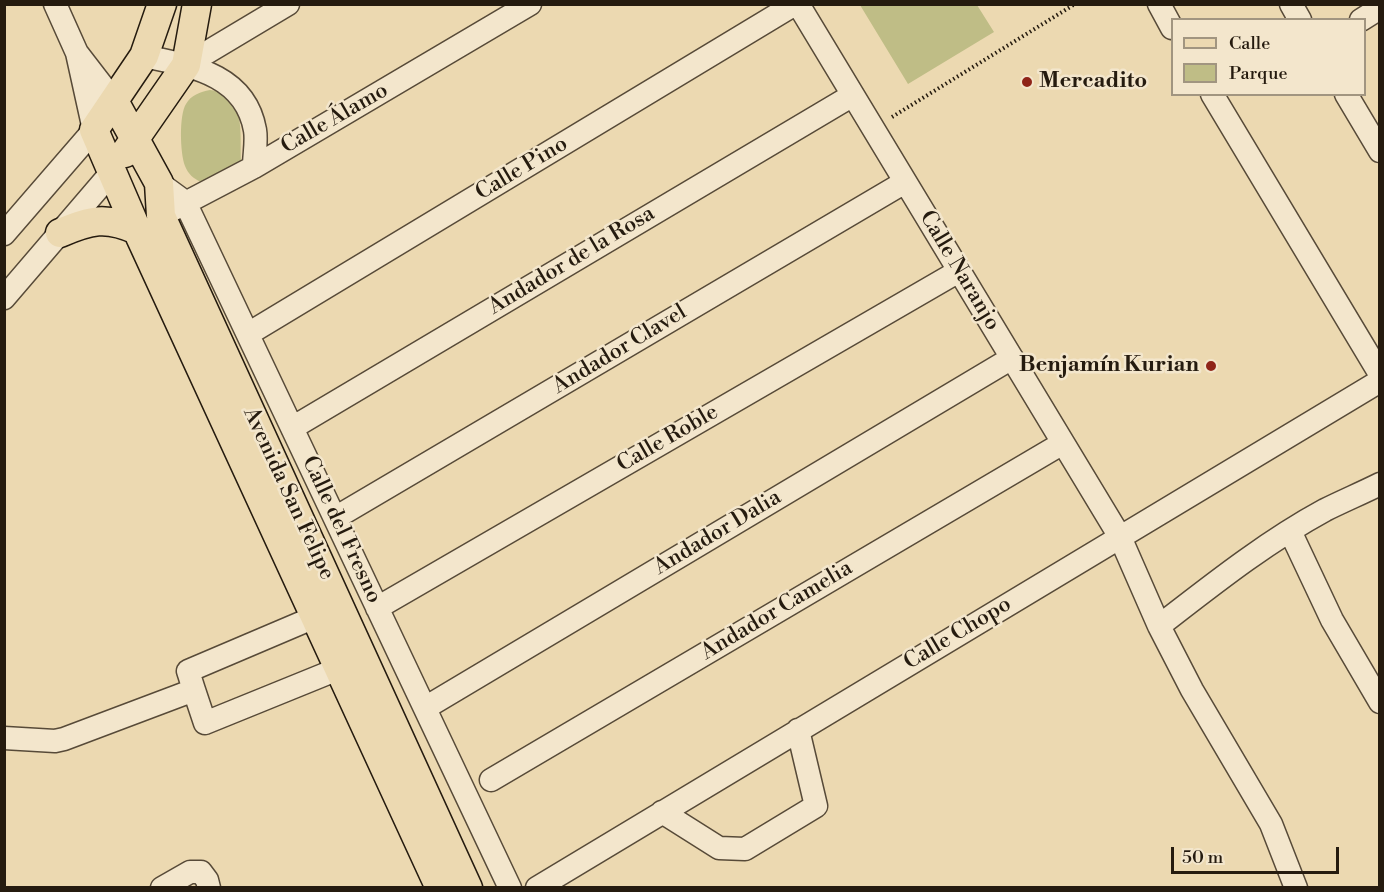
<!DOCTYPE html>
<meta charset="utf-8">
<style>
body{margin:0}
#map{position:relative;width:1384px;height:892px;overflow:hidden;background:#ecd9b1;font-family:"Libre Bodoni",serif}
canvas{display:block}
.frame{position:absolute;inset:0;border:6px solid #251b0f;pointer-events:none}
.legend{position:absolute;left:1171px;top:18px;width:195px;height:78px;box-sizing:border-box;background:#f3e6cc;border:2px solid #a19580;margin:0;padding:8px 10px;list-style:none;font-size:18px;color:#251b0f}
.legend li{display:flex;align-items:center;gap:12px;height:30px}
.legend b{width:30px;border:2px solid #a19580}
.scale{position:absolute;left:1171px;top:847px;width:168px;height:27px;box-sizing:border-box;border:3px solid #251b0f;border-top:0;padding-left:8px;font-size:18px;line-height:21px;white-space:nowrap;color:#251b0f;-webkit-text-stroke:4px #f3e6cc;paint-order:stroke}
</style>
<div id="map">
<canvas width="1384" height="892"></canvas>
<div class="frame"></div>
<ul class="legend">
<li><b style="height:8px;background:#ecd9b1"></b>Calle</li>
<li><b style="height:16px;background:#bfbd86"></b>Parque</li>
</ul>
<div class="scale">50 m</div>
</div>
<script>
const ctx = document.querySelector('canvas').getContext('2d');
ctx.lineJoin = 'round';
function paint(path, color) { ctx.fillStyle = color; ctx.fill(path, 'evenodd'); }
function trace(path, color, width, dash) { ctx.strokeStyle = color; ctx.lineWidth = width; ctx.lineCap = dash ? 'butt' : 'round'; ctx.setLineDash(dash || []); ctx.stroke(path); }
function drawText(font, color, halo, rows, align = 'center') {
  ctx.font = font + ' "Libre Bodoni",serif'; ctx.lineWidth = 5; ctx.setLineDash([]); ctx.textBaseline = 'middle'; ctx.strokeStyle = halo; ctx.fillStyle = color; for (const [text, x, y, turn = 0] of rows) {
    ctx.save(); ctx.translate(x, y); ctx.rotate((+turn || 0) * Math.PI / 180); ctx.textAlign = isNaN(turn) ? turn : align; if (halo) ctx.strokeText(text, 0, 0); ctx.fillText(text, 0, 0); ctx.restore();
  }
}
const green = new Path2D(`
 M 860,5 L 977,5 L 994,32 L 908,84 Z
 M 210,90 C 246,95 240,131 241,160 L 239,165 L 201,182 C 194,179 188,174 185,166 C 180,153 179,115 186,104 C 191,95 200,92 210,90 Z`);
const path = new Path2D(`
 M 892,117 L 1075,4`);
const minor = new Path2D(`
 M 55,4 L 77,53 L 114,101
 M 798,4 L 1120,537 L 1159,626 L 1192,690 L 1271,824 L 1296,888
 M 1159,4 L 1172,28
 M 1291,4 L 1300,20
 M 1361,20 L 1380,8
 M 144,56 C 191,66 245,74 255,130 C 257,141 254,155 254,167
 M 186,65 L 288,4
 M 1212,94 L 1380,374
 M 1346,94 L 1380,151
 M 159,183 L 185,202 L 510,888
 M 172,210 L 254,167 L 530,4
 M 4,234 L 94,130 L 77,53
 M 4,298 L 112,172
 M 248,334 L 795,4
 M 292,428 L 853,95
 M 335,518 L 905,182
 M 1290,531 L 1332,620 L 1380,702
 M 377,608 L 959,271
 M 1159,626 C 1212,585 1266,542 1325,510 C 1343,501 1362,493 1380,484
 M 194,690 L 188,671 L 315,617
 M 425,708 L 1012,358
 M 4,738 L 55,741 L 64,739 L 194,690 L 205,723 L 338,669
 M 491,780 L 1063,443
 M 662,812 L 719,848 L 745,849 L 816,806 L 798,730
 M 162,888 L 190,872 L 201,872 L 207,880 L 209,888
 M 537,888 L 1380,381`);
const major = new Path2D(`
 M 162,4 L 144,56 L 94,130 L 137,230 L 440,888
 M 114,101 L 159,183 L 161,216 L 468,888
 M 125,153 L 186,65 L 197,4
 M 60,233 C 90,220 106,216 137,230`);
const markers = [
 [1027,82,6,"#8f2418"],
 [1211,366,6,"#8f2418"]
];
const poiNames = [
 ["Mercadito",1039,82],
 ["Benjamín Kurian",1199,366,"right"]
];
const streetNames = [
 ["Calle Álamo",335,119,-30],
 ["Calle Pino",522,169,-31],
 ["Andador de la Rosa",572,261,-31],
 ["Calle Naranjo",959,271,59],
 ["Andador Clavel",620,350,-31],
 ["Calle Roble",668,439,-30],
 ["Avenida San Felipe",288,494,65],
 ["Calle del Fresno",341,530,65],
 ["Andador Dalia",718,533,-31],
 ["Andador Camelia",777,611,-31],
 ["Calle Chopo",958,634,-31]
];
paint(green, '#bfbd86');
trace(minor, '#574a38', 25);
trace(major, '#251b0f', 31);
trace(path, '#251b0f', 4, [1.5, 3]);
trace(minor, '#f3e6cc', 22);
trace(major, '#ecd9b1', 28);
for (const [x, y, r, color] of markers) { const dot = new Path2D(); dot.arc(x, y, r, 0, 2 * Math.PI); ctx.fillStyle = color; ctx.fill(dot); trace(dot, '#f3e6cc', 2); }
drawText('bold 22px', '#251b0f', '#f3e6cc', poiNames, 'left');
drawText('22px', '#251b0f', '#f3e6cc', streetNames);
</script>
